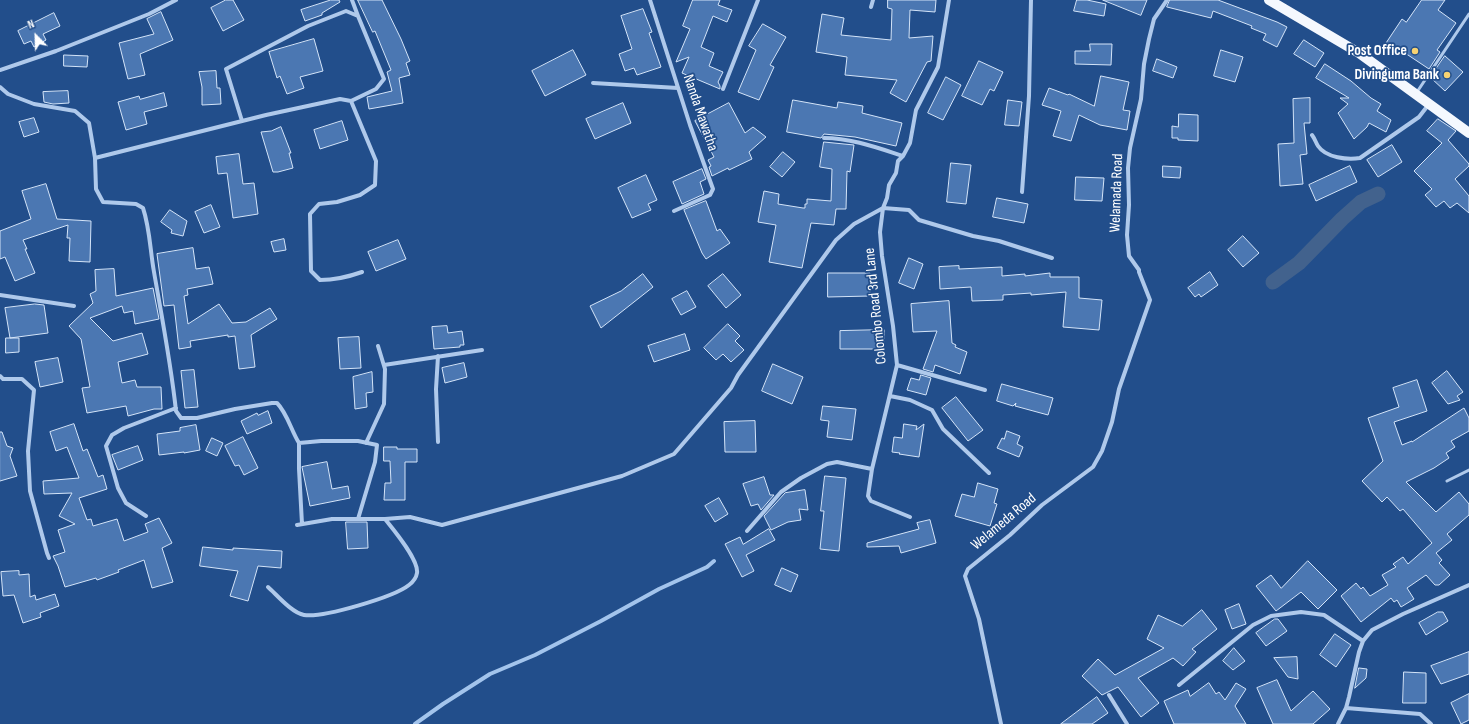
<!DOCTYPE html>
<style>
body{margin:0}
#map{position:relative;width:1469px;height:724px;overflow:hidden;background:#224e8b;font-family:"Sofia Sans Condensed",sans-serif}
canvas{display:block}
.north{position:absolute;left:16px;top:16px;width:40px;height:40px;-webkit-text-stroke:3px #224e8b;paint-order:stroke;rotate:337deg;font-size:11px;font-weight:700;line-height:16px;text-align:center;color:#fff}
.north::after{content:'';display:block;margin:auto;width:14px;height:18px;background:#fff;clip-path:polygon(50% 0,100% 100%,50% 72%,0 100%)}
</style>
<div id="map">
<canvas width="1469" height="724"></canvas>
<div class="north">N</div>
</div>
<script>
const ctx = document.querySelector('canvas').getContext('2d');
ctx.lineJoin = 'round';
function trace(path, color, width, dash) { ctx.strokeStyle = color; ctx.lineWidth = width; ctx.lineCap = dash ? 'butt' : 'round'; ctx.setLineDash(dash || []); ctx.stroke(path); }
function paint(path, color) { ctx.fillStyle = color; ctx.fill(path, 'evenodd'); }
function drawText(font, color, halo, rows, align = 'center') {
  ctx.font = font + ' "Sofia Sans Condensed",sans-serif'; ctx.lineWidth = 3.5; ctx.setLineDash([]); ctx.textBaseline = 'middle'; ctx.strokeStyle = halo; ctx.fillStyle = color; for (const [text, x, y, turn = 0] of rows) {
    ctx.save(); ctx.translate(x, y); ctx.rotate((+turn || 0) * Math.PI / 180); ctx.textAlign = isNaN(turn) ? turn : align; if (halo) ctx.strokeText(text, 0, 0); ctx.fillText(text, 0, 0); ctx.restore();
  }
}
const stream = new Path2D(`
 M 415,724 L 443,704 L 490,674 L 535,655 L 601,621 L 659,589 L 707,567 L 714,561`);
const canal = new Path2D(`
 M 1273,282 L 1299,263 L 1342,219 L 1361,202 L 1378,194`);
const building = new Path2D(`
 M 226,0 L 233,0 L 244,20 L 223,31 L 211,8 Z
 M 331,0 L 339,0 L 340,2 L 322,13 L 322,15 L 305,21 L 301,10 Z
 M 358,0 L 382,0 L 401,39 L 410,61 L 406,63 L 410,75 L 399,78 L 403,103 L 369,109 L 367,97 L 392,91 L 387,72 L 391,70 L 375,31 L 373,32 Z
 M 693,0 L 720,0 L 718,5 L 732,10 L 727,22 L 713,16 L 701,47 L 714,53 L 709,66 L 723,72 L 718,82 L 720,86 L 720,89 L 682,73 L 689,57 L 676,62 L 690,29 L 683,26 Z
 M 888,0 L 936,0 L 935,12 L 910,10 L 909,38 L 933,36 L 931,61 L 927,62 L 906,102 L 890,93 L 897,80 L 845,75 L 847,57 L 816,52 L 822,14 L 844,18 L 841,35 L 891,40 L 892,9 L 888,8 Z
 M 1077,0 L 1087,0 L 1106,4 L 1104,16 L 1074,11 Z
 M 1103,0 L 1147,0 L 1141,15 Z
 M 1170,0 L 1218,0 L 1277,22 L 1287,27 L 1277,47 L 1263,40 L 1266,34 L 1251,28 L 1252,26 L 1213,11 L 1211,18 L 1167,7 Z
 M 1422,0 L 1445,0 L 1438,10 L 1456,23 L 1437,50 L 1440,52 L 1429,69 L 1399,49 L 1395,48 L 1393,52 L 1384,46 L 1402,19 L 1406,22 Z
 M 643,9 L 652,32 L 649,33 L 661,67 L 637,75 L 634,68 L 625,71 L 619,54 L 632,49 L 621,16 Z
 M 161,12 L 173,40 L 140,54 L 145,75 L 128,79 L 119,43 L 154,34 L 147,19 Z
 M 54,13 L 60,26 L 43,34 L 46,40 L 34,47 L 31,41 L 24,44 L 18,31 Z
 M 763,24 L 786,37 L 770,65 L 774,67 L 759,100 L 738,92 L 756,50 L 749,46 Z
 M 314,39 L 323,71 L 300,77 L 304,88 L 287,94 L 280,76 L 277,78 L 269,52 Z
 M 1304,40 L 1324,53 L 1315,67 L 1294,54 Z
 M 1090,44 L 1112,44 L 1111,65 L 1075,64 L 1075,51 L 1090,51 Z
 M 573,50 L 586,75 L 545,96 L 532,71 Z
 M 1221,50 L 1243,57 L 1235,82 L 1214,76 Z
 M 64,55 L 88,56 L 87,67 L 64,66 Z
 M 1445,56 L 1463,72 L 1445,91 L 1431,78 L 1436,73 L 1434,72 Z
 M 1157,59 L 1177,67 L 1173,78 L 1153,71 Z
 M 979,61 L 1003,72 L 994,91 L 990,89 L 982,105 L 962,96 Z
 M 1325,64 L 1351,81 L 1371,98 L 1381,104 L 1377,111 L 1391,120 L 1386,132 L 1369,123 L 1367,127 L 1354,139 L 1338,113 L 1348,104 L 1340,98 L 1349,98 L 1316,78 Z
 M 216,71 L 217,88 L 220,88 L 221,104 L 202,105 L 202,87 L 199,72 Z
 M 1101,76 L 1129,82 L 1123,110 L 1130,111 L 1127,130 L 1100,125 L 1079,115 L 1071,141 L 1053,136 L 1061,111 L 1042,105 L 1049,88 L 1068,95 L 1069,94 L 1094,106 Z
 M 946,77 L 961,85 L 943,120 L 928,113 Z
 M 68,91 L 69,103 L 53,104 L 44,102 L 43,92 Z
 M 164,93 L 167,106 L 144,112 L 147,124 L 126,130 L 118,102 L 139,96 L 140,99 Z
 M 1310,98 L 1310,123 L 1304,123 L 1307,154 L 1300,155 L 1303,184 L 1280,186 L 1278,144 L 1294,143 L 1293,99 Z
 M 793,100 L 837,108 L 838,102 L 863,106 L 862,113 L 902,123 L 896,146 L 855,137 L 824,134 L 821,138 L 787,132 Z
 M 1008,100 L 1022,102 L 1019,126 L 1005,125 Z
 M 623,103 L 631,123 L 595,139 L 586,119 Z
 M 729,103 L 745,133 L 753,127 L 766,137 L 749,152 L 752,159 L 729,170 L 728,168 L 712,176 L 709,167 L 711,166 L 708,160 L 714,157 L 695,121 Z
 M 1179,114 L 1198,115 L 1198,141 L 1178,140 L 1178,138 L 1172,138 L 1172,126 L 1178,127 Z
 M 34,118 L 39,132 L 24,137 L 19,122 Z
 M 1438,119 L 1456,131 L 1448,140 L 1469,164 L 1469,166 L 1455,179 L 1469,196 L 1469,213 L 1457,203 L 1450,208 L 1444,201 L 1436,207 L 1425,195 L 1432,189 L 1414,171 L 1442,143 L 1427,131 Z
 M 342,121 L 348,140 L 320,149 L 314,130 Z
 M 281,127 L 291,153 L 289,153 L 293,168 L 278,172 L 273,172 L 261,132 L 271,131 Z
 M 824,142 L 854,145 L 850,172 L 847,171 L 846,209 L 836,209 L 834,225 L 811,223 L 802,268 L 769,262 L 776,225 L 758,222 L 764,191 L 779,194 L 778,204 L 803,208 L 805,208 L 805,204 L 807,204 L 807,199 L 831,201 L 832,169 L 820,167 Z
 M 1392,145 L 1402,162 L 1378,177 L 1367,160 Z
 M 783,152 L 795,162 L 782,177 L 770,167 Z
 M 239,154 L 243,184 L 254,183 L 258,214 L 233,218 L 227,173 L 218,174 L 216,157 Z
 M 951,163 L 971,165 L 966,204 L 947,202 Z
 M 1163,166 L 1181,167 L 1180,178 L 1163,177 Z
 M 1350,166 L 1357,182 L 1316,201 L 1309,185 Z
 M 702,169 L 706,179 L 700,182 L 704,194 L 682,204 L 673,182 Z
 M 646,175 L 657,200 L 648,204 L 651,210 L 632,218 L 618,188 Z
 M 1076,177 L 1104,178 L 1102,201 L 1075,200 Z
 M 46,184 L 57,219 L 91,221 L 90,262 L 69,261 L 70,238 L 67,238 L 68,225 L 23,240 L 27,249 L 25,249 L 35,273 L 15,281 L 5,257 L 0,259 L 0,231 L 31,219 L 22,191 Z
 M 997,198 L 1028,204 L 1024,223 L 993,217 Z
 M 706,201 L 717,231 L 720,229 L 730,243 L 706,259 L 702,253 L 684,210 Z
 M 211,205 L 220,227 L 204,233 L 195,212 Z
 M 170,210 L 187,221 L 183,236 L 171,233 L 172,230 L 161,222 Z
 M 1243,236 L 1259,253 L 1243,267 L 1228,250 Z
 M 284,239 L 286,250 L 274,252 L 271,242 Z
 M 398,240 L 406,259 L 376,271 L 368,252 Z
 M 193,248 L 196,269 L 209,267 L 213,284 L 187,289 L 188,295 L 184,296 L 188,324 L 219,304 L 232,323 L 246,322 L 270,308 L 277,319 L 251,335 L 255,367 L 239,369 L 235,336 L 228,337 L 228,335 L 190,341 L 191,347 L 179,349 L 174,305 L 164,306 L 157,254 Z
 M 909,258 L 923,264 L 914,289 L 899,283 Z
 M 959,266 L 959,269 L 1002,267 L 1002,276 L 1025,274 L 1025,276 L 1050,273 L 1050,277 L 1079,277 L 1079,298 L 1102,300 L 1099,330 L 1063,327 L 1066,292 L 1031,295 L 1031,293 L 1003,295 L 1003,300 L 972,301 L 971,287 L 940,289 L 939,267 Z
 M 114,269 L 116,296 L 153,288 L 159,319 L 135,324 L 133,311 L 124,313 L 122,306 L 90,318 L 113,341 L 142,333 L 148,354 L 118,362 L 122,383 L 135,380 L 137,387 L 161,387 L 162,409 L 154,409 L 128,416 L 126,406 L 87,413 L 82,388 L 90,387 L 81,339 L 69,326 L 93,303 L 90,294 L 96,291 L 95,270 Z
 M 1210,272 L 1218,285 L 1201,297 L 1199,294 L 1195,297 L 1188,288 Z
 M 828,273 L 870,273 L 870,296 L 828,297 Z
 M 643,274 L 653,287 L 601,328 L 590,306 L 621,291 Z
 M 723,274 L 741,295 L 726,308 L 708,286 Z
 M 687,291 L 696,307 L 681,315 L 672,299 Z
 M 949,301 L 952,343 L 956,345 L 955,347 L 967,352 L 960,374 L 935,365 L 933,372 L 923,369 L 937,331 L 913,332 L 911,304 Z
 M 35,304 L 44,305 L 48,333 L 10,338 L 5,308 Z
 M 728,324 L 740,336 L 735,341 L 744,350 L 731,362 L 723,354 L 716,360 L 704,348 Z
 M 447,326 L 448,333 L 462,331 L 464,345 L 460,345 L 460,347 L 434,349 L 432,327 Z
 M 884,330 L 884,349 L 840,349 L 840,331 Z
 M 685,334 L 690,350 L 654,362 L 648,346 Z
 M 359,337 L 361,368 L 340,369 L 338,338 Z
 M 6,338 L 19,338 L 19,352 L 6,353 Z
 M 58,358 L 63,382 L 40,387 L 35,362 Z
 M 464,363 L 467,377 L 445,383 L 442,368 Z
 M 773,364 L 803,377 L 792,404 L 762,391 Z
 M 194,370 L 198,407 L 185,408 L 181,371 Z
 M 1447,371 L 1463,392 L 1457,396 L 1460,400 L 1448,404 L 1432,383 Z
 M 372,372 L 373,392 L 366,393 L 367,407 L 355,409 L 353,377 Z
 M 921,375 L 931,378 L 926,395 L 907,390 L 911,378 L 919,380 Z
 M 1417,380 L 1427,411 L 1394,422 L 1402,445 L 1412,441 L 1412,442 L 1464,408 L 1469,418 L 1469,431 L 1451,441 L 1455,447 L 1446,453 L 1449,458 L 1434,468 L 1406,482 L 1436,512 L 1459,492 L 1469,504 L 1469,515 L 1447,534 L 1452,540 L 1436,553 L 1442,560 L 1439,563 L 1450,575 L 1439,585 L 1435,585 L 1426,575 L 1407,588 L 1414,599 L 1401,607 L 1397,600 L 1394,602 L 1391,598 L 1361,622 L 1341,596 L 1356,583 L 1361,589 L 1363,587 L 1370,596 L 1388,585 L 1382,575 L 1396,567 L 1393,564 L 1403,557 L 1408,564 L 1432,543 L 1403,509 L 1400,511 L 1387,497 L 1382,502 L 1362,481 L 1383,461 L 1368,418 L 1399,407 L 1393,388 Z
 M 1002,384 L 1053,398 L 1048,415 L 1015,406 L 1016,403 L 1013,406 L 997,401 Z
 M 956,397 L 983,430 L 968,441 L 942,408 Z
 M 823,406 L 856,409 L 852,440 L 827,437 L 829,421 L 821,420 Z
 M 268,411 L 272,423 L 247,434 L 241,421 L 257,413 L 258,415 Z
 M 755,421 L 756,452 L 725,452 L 724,422 Z
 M 74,424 L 83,451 L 87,449 L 98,477 L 103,475 L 107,489 L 79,498 L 87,520 L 91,519 L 93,526 L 117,519 L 124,541 L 148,532 L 145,524 L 159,518 L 172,543 L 162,548 L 173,582 L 152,588 L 144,560 L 118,570 L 119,572 L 97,580 L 96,578 L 65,587 L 58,566 L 53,556 L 65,552 L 58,530 L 75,524 L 59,516 L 72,493 L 44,494 L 43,481 L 79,478 L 67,447 L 56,451 L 50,432 Z
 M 904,424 L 917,426 L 916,430 L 924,424 L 919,457 L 899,454 L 900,453 L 892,452 L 894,437 L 902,438 Z
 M 196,425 L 200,450 L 184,453 L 184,452 L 159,455 L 157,434 L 180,431 L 180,428 Z
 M 1007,431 L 1020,436 L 1017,444 L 1023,447 L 1019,457 L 997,448 L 1002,438 L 1004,439 Z
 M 0,432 L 2,432 L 7,446 L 13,448 L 10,456 L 17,476 L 0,481 Z
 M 243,437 L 258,468 L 244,475 L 239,465 L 235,466 L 225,446 Z
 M 212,438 L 223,443 L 217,456 L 206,451 Z
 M 138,446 L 143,460 L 118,470 L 112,455 Z
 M 384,447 L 397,447 L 397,449 L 417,449 L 417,462 L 405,462 L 405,500 L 384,500 L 385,483 L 391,483 L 390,461 L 384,461 Z
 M 327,462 L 332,489 L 348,486 L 350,498 L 310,506 L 302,467 Z
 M 825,476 L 846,478 L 839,551 L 820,549 L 824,511 L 821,511 Z
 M 764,477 L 770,495 L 774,495 L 761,510 L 758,504 L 751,506 L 743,484 Z
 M 978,483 L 998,489 L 994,503 L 997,504 L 990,526 L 955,516 L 962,494 L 974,497 Z
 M 805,490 L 808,510 L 799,509 L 801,520 L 788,522 L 771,530 L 764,516 L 785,493 Z
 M 719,498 L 728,514 L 715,522 L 705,506 Z
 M 930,520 L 936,543 L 901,553 L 899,546 L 867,547 L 867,543 L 919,529 L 917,523 Z
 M 346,522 L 367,522 L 368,548 L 348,549 Z
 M 769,529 L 775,540 L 746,555 L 754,571 L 742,577 L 725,544 L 740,537 L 743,544 Z
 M 203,547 L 233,550 L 233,548 L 282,551 L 281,568 L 258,566 L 248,601 L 230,596 L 238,571 L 200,566 Z
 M 1308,561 L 1337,590 L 1318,609 L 1301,592 L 1276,611 L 1256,586 L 1271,575 L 1281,588 Z
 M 782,568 L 798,575 L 791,592 L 775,585 Z
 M 19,571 L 19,575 L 29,574 L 30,597 L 35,595 L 36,600 L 55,594 L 59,606 L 40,613 L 41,617 L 23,623 L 14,595 L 3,596 L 1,572 Z
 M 1239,604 L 1246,624 L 1232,629 L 1225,610 Z
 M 1202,610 L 1217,629 L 1192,649 L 1196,652 L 1183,666 L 1173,658 L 1138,678 L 1159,703 L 1141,717 L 1118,687 L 1102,695 L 1082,676 L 1098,659 L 1115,675 L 1164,648 L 1147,639 L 1158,615 L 1182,626 Z
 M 1438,612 L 1443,612 L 1448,621 L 1426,635 L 1419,623 Z
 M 1275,619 L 1278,619 L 1287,631 L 1266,646 L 1256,633 Z
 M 1335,634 L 1351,645 L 1336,667 L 1320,655 Z
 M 1234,648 L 1245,661 L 1233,670 L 1223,661 Z
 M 1469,652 L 1469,674 L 1441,684 L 1431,666 Z
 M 1297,657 L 1298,679 L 1288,677 L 1274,658 Z
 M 1359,668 L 1367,669 L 1366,678 L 1355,688 Z
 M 1404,672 L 1426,673 L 1426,703 L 1403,703 Z
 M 1277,680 L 1291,711 L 1313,691 L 1330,709 L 1313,724 L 1273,724 L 1257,688 Z
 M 1209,683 L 1216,694 L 1219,692 L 1225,700 L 1236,683 L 1246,689 L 1235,706 L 1246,724 L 1174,724 L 1164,701 L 1188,690 L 1190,696 Z
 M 1469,694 L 1469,720 L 1461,724 L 1451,703 Z
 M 1097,697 L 1108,713 L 1092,724 L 1061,724 Z`);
const lane = new Path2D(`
 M 1417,92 L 1469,14
 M 1447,481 L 1469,470`);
const street = new Path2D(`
 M 352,0 L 358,16
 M 650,0 L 690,125 L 713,189 L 710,195 L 674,211
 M 871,7 L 873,0
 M 0,70 L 56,51 L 149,14 L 176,0
 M 593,83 L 678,88
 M 0,87 L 8,94 L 34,104 L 75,111 L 89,123 L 95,158 L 96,189 L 103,202 L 136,204 L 143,208 C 150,229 150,250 154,272 C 162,318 171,364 176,411 L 181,418 L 197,418 L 235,409 L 272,403 L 277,403 C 287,413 291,430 299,443 L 321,441 L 358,441 L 377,445 L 375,462 L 358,519 L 385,519 C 393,529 419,560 417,573 C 416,579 413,582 409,585 C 394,597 323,618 304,615 C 292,613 277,595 268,587
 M 723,89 L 758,0
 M 242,121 L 226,69 L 308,26 L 346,11 L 358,16 L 384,79 L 376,89 L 351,101
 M 1312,135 C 1315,139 1316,143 1318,146 C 1326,158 1348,160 1360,158 L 1419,117 L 1429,104
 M 824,138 C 851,138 878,148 903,156
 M 95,158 L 266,115 L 340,99 L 351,101 L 376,161 L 375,185 L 360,195 L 337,202 L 319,204 L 310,214 L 311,271 L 320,280 C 335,280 348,277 362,272
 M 1022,192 L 1029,96 L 1031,0
 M 0,295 L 74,306
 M 384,365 L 482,350
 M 897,365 L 985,390
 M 0,376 L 3,379 L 22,379 L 34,390 L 28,451 L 30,491 L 47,553 L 49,558
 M 890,396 L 910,400 L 932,410 L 943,429 L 989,473
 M 438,442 L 436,389 L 438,356
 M 299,443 L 299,469 L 302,524
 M 366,443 L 384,404 L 385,369 L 378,346
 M 872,469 L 868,496 L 871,501 L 910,517
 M 146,516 L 126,503 L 118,488 L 106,446 L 112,435 L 124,428 L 176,408
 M 385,519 L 410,517 L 442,525 L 622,476 L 674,454 L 731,388 L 738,375 L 836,240 L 854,224 L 883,208 L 909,210 L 919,220 L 973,236 L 999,241 L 1052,258
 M 297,525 L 332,519 L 358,519
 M 747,531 L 781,492 L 801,478 L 827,464 L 837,462 L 872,469 L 897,365 L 893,326 L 882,256 L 880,232 L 883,208 L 887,198 L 889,185 L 896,173 L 898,161 L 903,156 L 910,143 L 916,110 L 938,67 L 949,0
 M 1179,685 L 1253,625 L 1271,616 L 1301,612 L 1324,615 L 1363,641
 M 1109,695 L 1127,724
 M 1346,708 L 1420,714 L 1431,724
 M 1001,724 L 979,619 L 965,576 L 968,569 L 1010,535 L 1042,505 L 1093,467 L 1102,451 L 1112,422 L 1119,389 L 1150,300 L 1139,272 L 1139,270 L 1129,256 L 1127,235 L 1129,205 L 1128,168 L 1130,148 L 1141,99 L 1144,64 L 1149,39 L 1154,19 L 1167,0
 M 1338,724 L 1346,708 L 1349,697 L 1359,652 L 1363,641 L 1372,630 L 1403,614 L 1469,585`);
const primary = new Path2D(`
 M 1269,0 L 1359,53 L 1469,133`);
const markers = [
 [1415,51,4,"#f6d272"],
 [1447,75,4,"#f6d272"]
];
const poiNames = [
 ["Post Office",1407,51],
 ["Divinguma Bank",1439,75]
];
const streetNames = [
 ["Nanda Mawatha",700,113,71],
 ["Welamada Road",1117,193,-88],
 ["Colombo Road 3rd Lane",876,306,-96],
 ["Welameda Road",1004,522,-40]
];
trace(stream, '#a3c4ec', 4);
trace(canal, '#42628d', 15);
paint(building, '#4b77b2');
trace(building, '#d4e4f8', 1);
trace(lane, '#afc9eb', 3);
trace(street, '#afc9eb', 4);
trace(primary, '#f4f8fe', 10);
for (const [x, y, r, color] of markers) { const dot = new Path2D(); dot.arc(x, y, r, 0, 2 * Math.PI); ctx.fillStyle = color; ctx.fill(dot); trace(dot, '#224e8b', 1.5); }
drawText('bold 15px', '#fff', '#224e8b', poiNames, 'right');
drawText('15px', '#fff', '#224e8b', streetNames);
</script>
